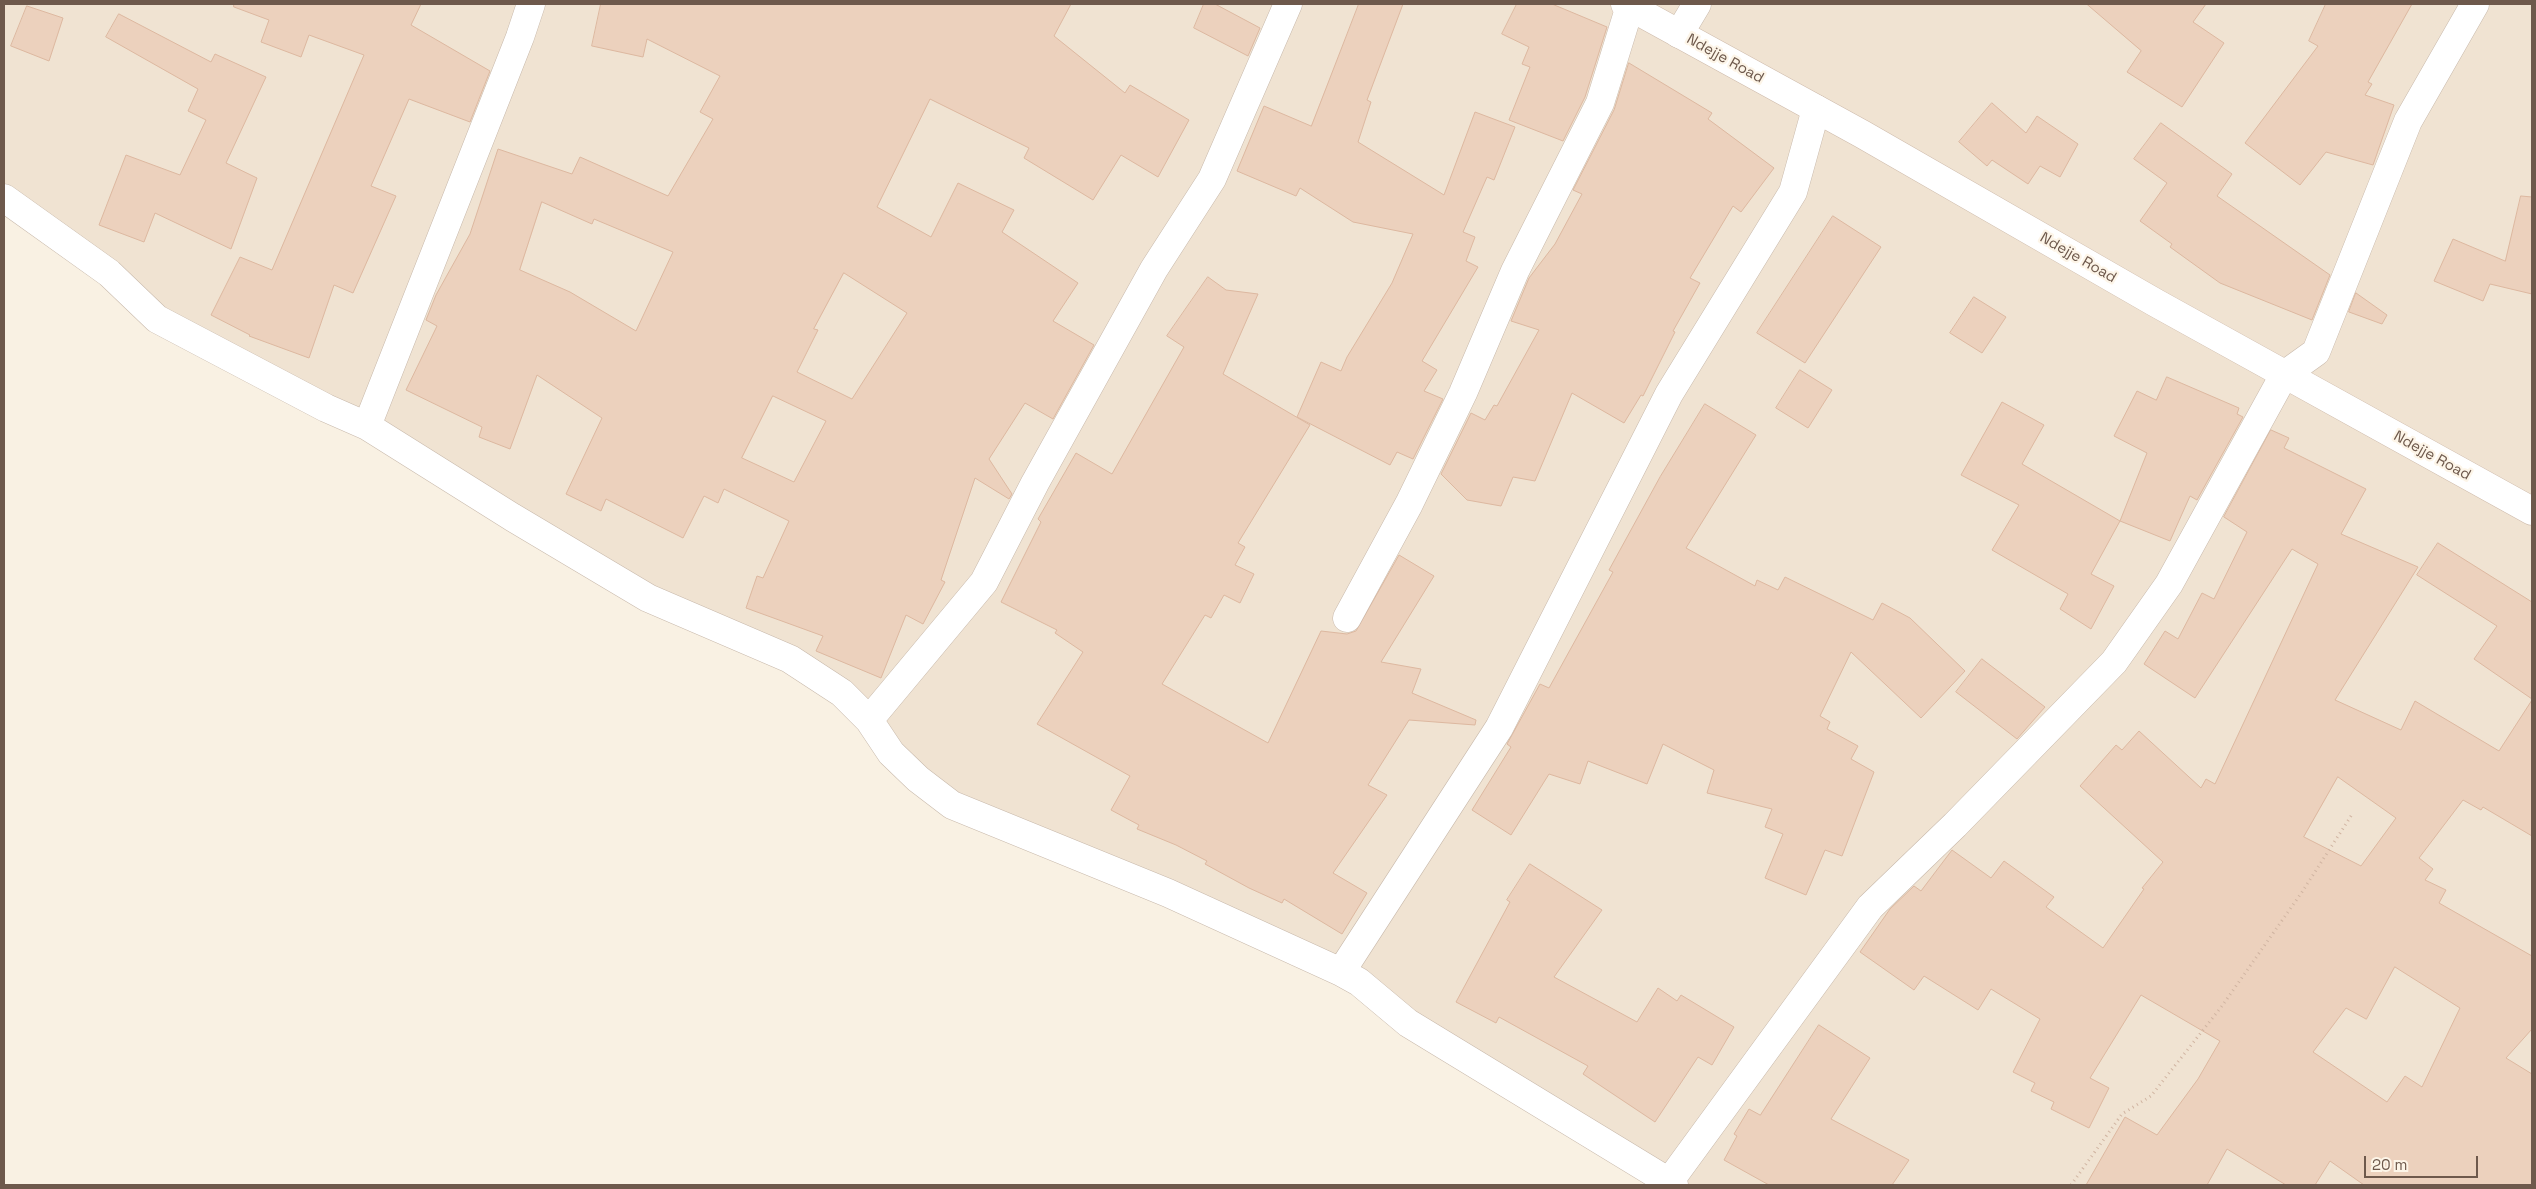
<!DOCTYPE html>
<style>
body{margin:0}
#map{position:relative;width:2536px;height:1189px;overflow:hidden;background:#f9f1e3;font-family:"Space Grotesk",sans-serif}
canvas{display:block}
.frame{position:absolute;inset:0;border:5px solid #6e594c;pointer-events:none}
.scale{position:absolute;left:2364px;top:1156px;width:114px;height:22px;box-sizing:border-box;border:2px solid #6e594c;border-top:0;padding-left:6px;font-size:15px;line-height:18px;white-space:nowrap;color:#6e594c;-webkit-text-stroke:4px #fdf5e8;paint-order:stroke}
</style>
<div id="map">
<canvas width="2536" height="1189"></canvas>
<div class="frame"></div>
<div class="scale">20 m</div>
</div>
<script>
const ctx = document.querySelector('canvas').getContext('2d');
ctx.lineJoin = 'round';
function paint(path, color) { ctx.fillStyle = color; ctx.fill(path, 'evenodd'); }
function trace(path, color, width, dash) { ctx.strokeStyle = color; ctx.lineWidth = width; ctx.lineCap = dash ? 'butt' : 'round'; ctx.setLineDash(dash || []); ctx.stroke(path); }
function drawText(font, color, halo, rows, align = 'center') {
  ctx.font = font + ' "Space Grotesk",sans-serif'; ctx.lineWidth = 4.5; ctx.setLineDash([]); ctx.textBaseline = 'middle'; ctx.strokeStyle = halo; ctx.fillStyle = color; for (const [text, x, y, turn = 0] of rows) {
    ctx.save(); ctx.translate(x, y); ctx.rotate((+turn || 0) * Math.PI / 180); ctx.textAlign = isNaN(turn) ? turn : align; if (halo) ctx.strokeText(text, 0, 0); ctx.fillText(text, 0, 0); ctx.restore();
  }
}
const residential = new Path2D(`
 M 4,4 L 2532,4 L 2532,1185 L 1682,1185 L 1435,1031 L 940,793 L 856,700 L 634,582 L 153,306 L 4,196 Z`);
const building = new Path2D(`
 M 234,4 L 421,4 L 411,25 L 490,71 L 470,122 L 409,99 L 371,186 L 396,196 L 353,293 L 334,285 L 309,358 L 249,336 L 250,335 L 211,315 L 240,257 L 272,270 L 364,55 L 309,35 L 301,57 L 261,42 L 269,20 L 234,7 Z
 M 601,4 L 1071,4 L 1054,36 L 1125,93 L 1130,85 L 1189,120 L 1158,177 L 1121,155 L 1093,200 L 1024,158 L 1029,148 L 930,99 L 877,207 L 931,237 L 958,183 L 1014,210 L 1002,232 L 1078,283 L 1053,321 L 1094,345 L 1053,419 L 1025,403 L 989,459 L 1012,494 L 1009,499 L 975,478 L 941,580 L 945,582 L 923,624 L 906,615 L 881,678 L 816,651 L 823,636 L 746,608 L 757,576 L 763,578 L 789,521 L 724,489 L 718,503 L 704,496 L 683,538 L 606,499 L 601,511 L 566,494 L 602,418 L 537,375 L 510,449 L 479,437 L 482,427 L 406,390 L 437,326 L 426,320 L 436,295 L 470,234 L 498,149 L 572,174 L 580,157 L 668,196 L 713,119 L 700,112 L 720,76 L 647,39 L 643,57 L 592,46 ZM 542,202 L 592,224 L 594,219 L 673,252 L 636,331 L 570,292 L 520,270 ZM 844,273 L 907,313 L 852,399 L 797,372 L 818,330 L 814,329 ZM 773,396 L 826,421 L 794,482 L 742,458 Z
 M 1204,4 L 1215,4 L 1260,28 L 1248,56 L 1194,28 Z
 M 1359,4 L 1403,4 L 1367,100 L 1371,102 L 1358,142 L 1444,195 L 1475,112 L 1515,127 L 1494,180 L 1487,177 L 1463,232 L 1475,237 L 1466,261 L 1478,267 L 1422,361 L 1437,370 L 1424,391 L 1443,399 L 1413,459 L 1397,452 L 1390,465 L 1297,417 L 1321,362 L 1341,371 L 1347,357 L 1392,283 L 1413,234 L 1353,222 L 1300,188 L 1296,196 L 1237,171 L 1264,106 L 1311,126 Z
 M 1517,4 L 1552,4 L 1607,27 L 1585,97 L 1563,141 L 1509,120 L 1530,67 L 1522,64 L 1529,47 L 1502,34 Z
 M 2087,4 L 2206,4 L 2193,22 L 2224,43 L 2182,107 L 2127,72 L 2141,51 Z
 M 2326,4 L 2412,4 L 2368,82 L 2372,84 L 2365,95 L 2394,105 L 2373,165 L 2326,152 L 2300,185 L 2245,143 L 2318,46 L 2309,41 Z
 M 27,6 L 63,18 L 49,61 L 11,46 Z
 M 119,14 L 211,62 L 215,54 L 266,77 L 226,163 L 257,178 L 231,249 L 155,213 L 144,242 L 99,225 L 126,155 L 180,175 L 206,120 L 188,111 L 198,89 L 106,37 Z
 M 1629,63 L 1712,113 L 1708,119 L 1774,168 L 1741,212 L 1733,206 L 1690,278 L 1700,283 L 1673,331 L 1675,332 L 1643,396 L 1641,395 L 1624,423 L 1572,393 L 1535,481 L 1513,477 L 1501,506 L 1467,500 L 1441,474 L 1471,413 L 1485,420 L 1494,405 L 1497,406 L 1539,330 L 1511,321 L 1529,278 L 1555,244 L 1582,194 L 1573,190 L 1614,110 Z
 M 1992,103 L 2026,133 L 2037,116 L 2078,144 L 2060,177 L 2040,166 L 2028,184 L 1992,160 L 1987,166 L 1959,142 Z
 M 2161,123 L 2232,174 L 2217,196 L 2330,275 L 2312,320 L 2220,283 L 2170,247 L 2172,244 L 2140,221 L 2167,183 L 2134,159 Z
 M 2521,196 L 2532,197 L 2532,294 L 2490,284 L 2483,301 L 2434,281 L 2453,239 L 2505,261 Z
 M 1833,216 L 1881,247 L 1805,363 L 1757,333 Z
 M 1208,277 L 1226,290 L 1258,294 L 1223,374 L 1310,425 L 1238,543 L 1245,547 L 1235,565 L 1254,574 L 1240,603 L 1224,595 L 1211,618 L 1205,615 L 1162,684 L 1268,743 L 1321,631 L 1347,634 L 1356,631 L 1399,555 L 1434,576 L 1381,662 L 1421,669 L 1412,693 L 1476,720 L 1475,725 L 1409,720 L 1368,785 L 1387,795 L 1333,873 L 1367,893 L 1342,934 L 1284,899 L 1282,903 L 1249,888 L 1205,864 L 1207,861 L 1176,845 L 1137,829 L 1139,825 L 1111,810 L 1130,776 L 1037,724 L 1083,652 L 1055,633 L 1057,630 L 1001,602 L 1041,522 L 1038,519 L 1076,453 L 1112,474 L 1184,347 L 1167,336 Z
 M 2356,293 L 2387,315 L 2382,324 L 2349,312 Z
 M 1974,297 L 2006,317 L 1982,353 L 1950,333 Z
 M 1800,370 L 1832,390 L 1808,428 L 1776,408 Z
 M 2167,377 L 2239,408 L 2237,414 L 2243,417 L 2197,500 L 2190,496 L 2170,541 L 2120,521 L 2091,574 L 2114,586 L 2091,629 L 2060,609 L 2068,594 L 1992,550 L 2019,505 L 1961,475 L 2002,402 L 2044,425 L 2022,464 L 2120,521 L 2147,453 L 2114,436 L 2137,391 L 2156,400 Z
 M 1705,404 L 1756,435 L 1686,548 L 1755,586 L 1757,580 L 1778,590 L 1785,577 L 1873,620 L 1882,603 L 1910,618 L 1965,671 L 1921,718 L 1851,652 L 1820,716 L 1830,722 L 1827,729 L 1858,746 L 1851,759 L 1874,772 L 1842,856 L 1825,850 L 1806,895 L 1765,878 L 1783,834 L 1765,827 L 1772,809 L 1707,793 L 1714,770 L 1663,744 L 1647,784 L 1588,761 L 1580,784 L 1549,774 L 1511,835 L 1472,810 L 1511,747 L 1507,744 L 1540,684 L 1549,688 L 1613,572 L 1609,570 L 1660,477 Z
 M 2271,430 L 2289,438 L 2284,448 L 2366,489 L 2341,534 L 2418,567 L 2335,700 L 2401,730 L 2415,701 L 2499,751 L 2532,700 L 2532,836 L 2483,807 L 2481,810 L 2463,800 L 2419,858 L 2433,869 L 2425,880 L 2446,890 L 2439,903 L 2532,956 L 2532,1029 L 2506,1058 L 2532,1074 L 2532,1185 L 2364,1185 L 2330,1161 L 2315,1185 L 2286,1185 L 2227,1149 L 2207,1185 L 2086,1185 L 2125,1117 L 2157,1135 L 2198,1079 L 2220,1041 L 2141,995 L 2090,1078 L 2109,1088 L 2089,1128 L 2051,1109 L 2054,1102 L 2031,1091 L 2035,1083 L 2013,1072 L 2040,1019 L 1991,989 L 1978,1010 L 1924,976 L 1914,990 L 1860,952 L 1890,909 L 1914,886 L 1921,891 L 1952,850 L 1991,878 L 2004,861 L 2054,897 L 2046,907 L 2103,948 L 2144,889 L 2142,888 L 2163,862 L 2080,786 L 2116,745 L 2122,750 L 2139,731 L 2201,788 L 2206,779 L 2215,784 L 2318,564 L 2292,549 L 2195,698 L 2144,664 L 2165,631 L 2178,639 L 2202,593 L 2214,599 L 2247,532 L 2224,517 ZM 2338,777 L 2396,818 L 2361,866 L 2304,837 ZM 2395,967 L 2460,1008 L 2422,1087 L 2405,1076 L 2387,1102 L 2313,1052 L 2346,1008 L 2366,1019 Z
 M 2438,543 L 2532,602 L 2532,699 L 2474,659 L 2497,626 L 2417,575 Z
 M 1982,659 L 2045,707 L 2017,739 L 1956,692 Z
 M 1530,864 L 1602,910 L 1554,977 L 1637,1022 L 1658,988 L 1677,1001 L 1681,995 L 1734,1027 L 1712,1065 L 1698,1057 L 1655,1122 L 1583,1074 L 1588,1066 L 1499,1017 L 1496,1023 L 1456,1002 L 1510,902 L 1507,900 Z
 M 1819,1025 L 1870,1058 L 1831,1119 L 1909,1160 L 1892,1185 L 1769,1185 L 1724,1160 L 1737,1136 L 1734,1134 L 1749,1109 L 1760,1115 Z`);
const path = new Path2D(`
 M 2071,1185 L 2122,1114 L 2151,1096 L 2222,1006 L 2302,892 L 2353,813`);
const street = new Path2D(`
 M 1679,34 L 1697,4
 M 4,198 L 109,273 L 157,319 L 326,408 L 367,426 L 512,517 L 648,598 L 790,659 L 842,693 L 869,720 L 891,753 L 918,779 L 952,805 L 1168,893 L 1341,972 L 1359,982 L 1408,1023 L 1674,1185
 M 367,426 L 520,37 L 531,4
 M 1347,618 L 1409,504 L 1463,393 L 1515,271 L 1600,103 L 1630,6
 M 869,720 L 984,582 L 1035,483 L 1154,269 L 1212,179 L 1288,4
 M 1341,972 L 1499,728 L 1669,394 L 1793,192 L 1816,109
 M 1669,1182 L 1870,907 L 1955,825 L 2114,662 L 2169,584 L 2284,375 L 2316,352 L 2408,121 L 2475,4`);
const secondary = new Path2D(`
 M 1625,4 L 1862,134 L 2156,303 L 2532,511`);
const streetNames = [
 ["Ndejje Road",1725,59,29],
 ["Ndejje Road",2078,258,30],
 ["Ndejje Road",2432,456,29]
];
paint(residential, '#f0e3d2');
paint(building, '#ecd1bd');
trace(building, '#ddb8a0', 1);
trace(street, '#c8b9ab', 29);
trace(secondary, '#cebbab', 29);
trace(path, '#d0b4a1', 3, [1, 4]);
trace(street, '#fff', 28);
trace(secondary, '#fff', 28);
drawText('15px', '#6e594c', '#fdf5e8', streetNames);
</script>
